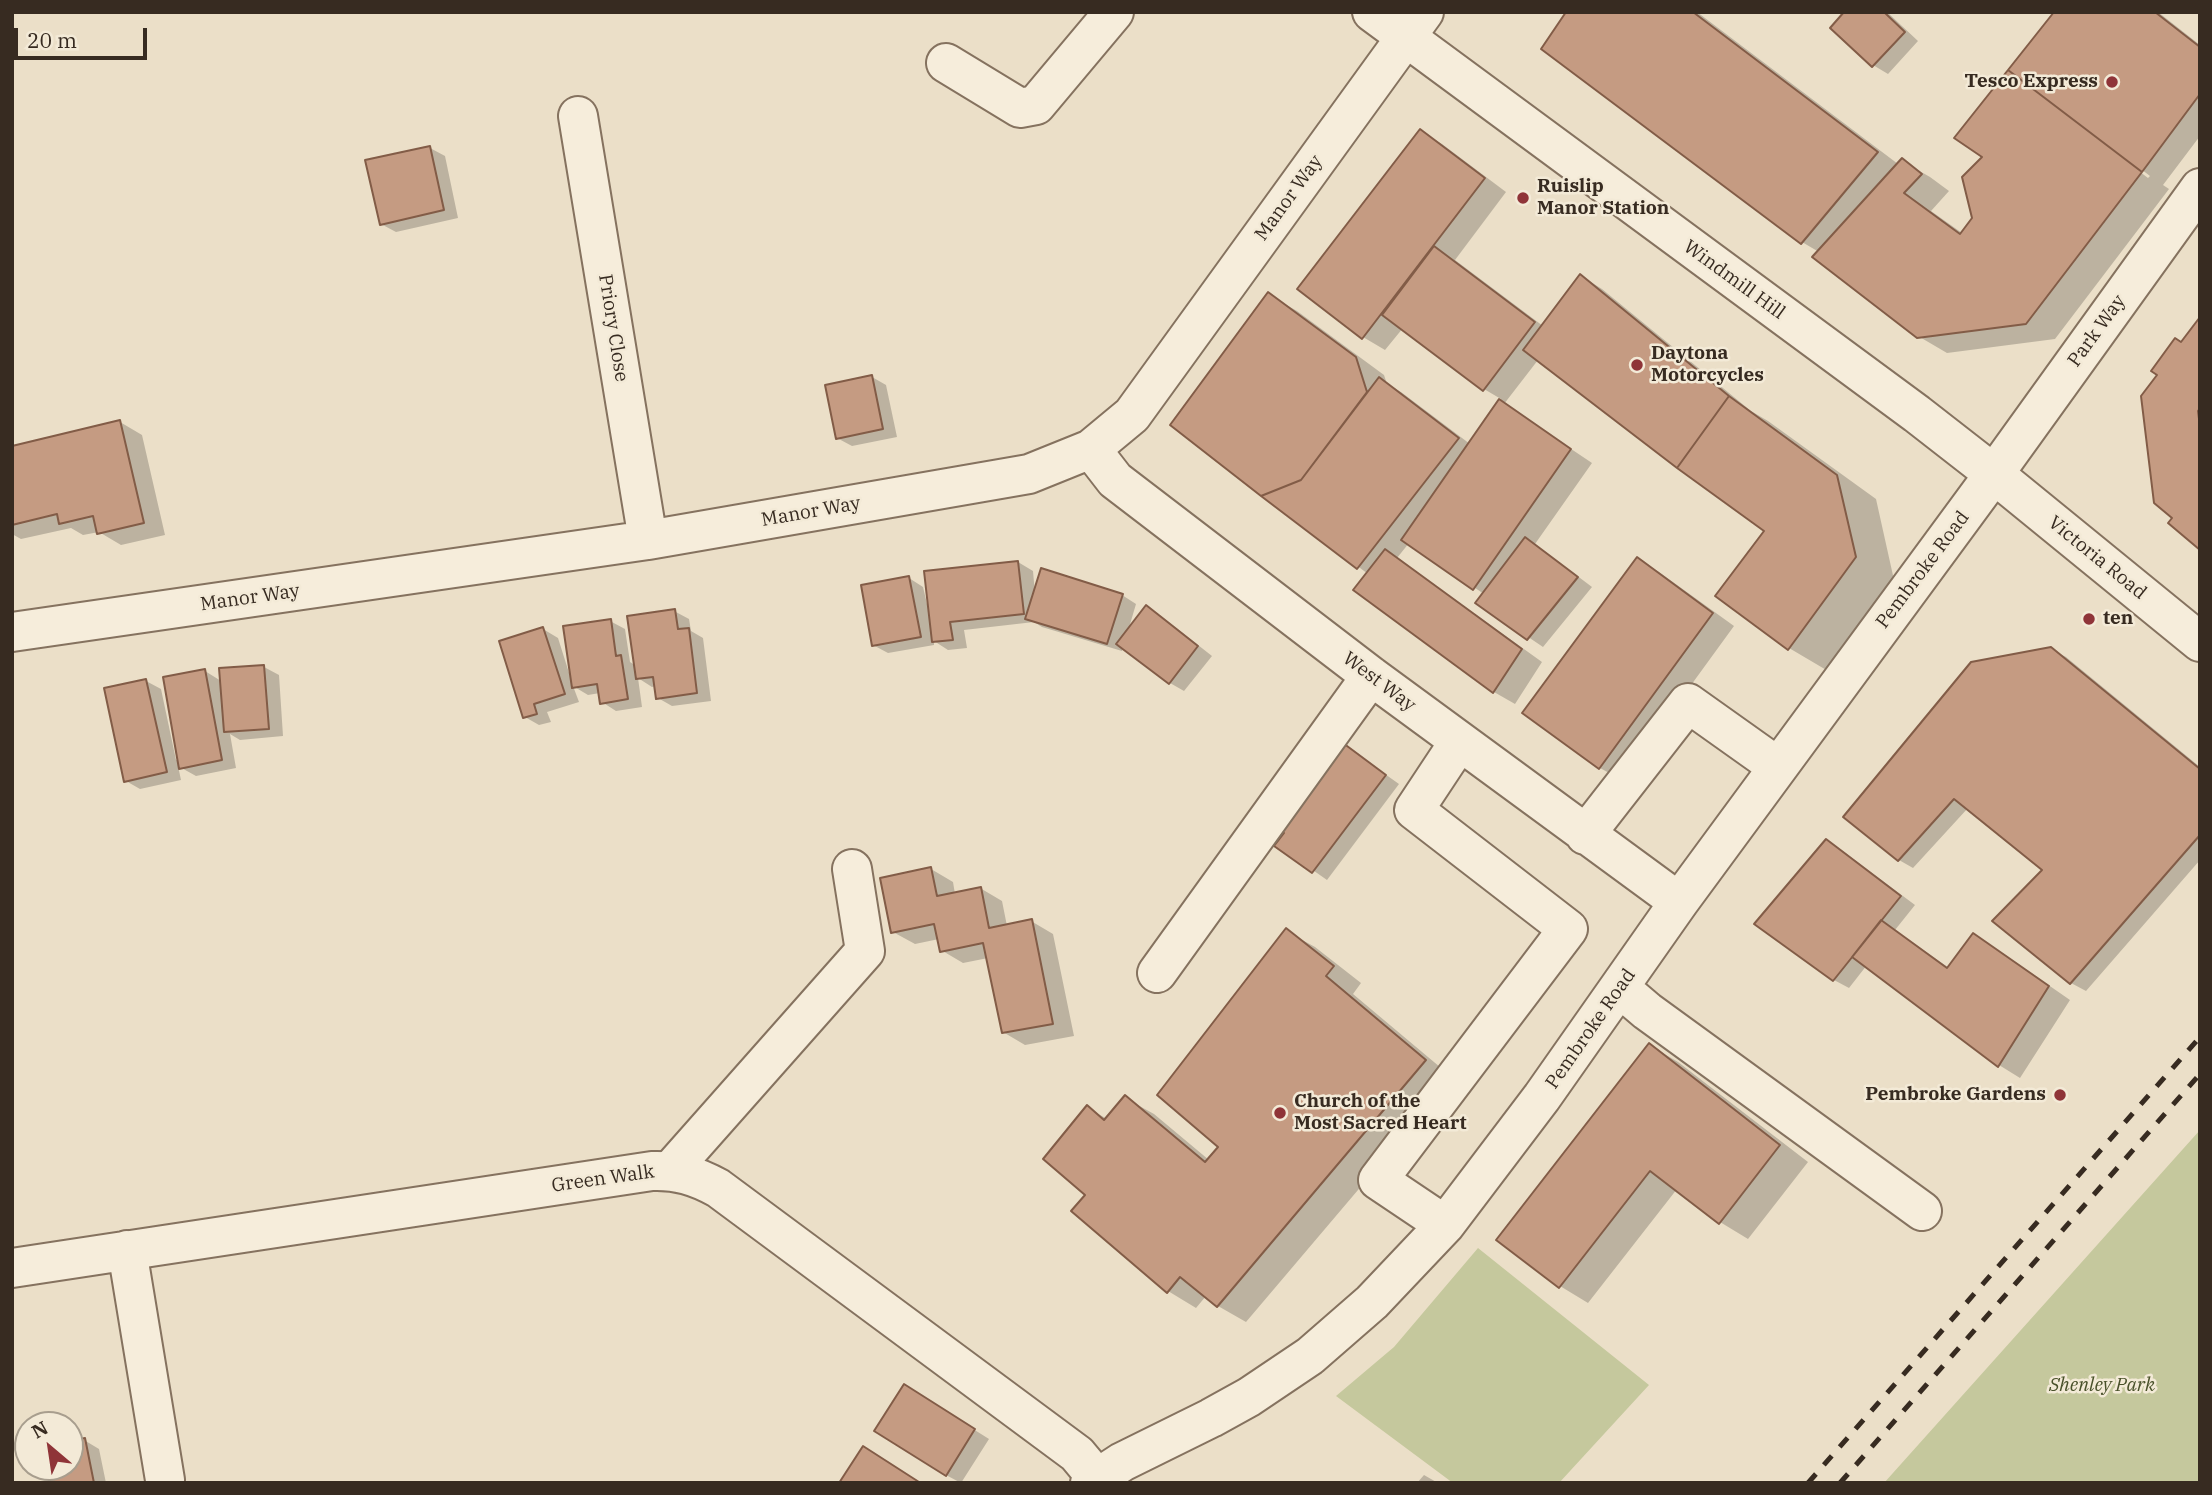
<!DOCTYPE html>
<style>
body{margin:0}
#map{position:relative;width:2212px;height:1495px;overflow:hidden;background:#ebdfc8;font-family:"IBM Plex Serif",serif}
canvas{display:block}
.frame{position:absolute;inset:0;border:14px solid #372b21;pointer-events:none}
.north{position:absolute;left:14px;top:1411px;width:70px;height:70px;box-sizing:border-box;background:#f3ead7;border:2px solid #a89e8e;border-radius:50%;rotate:331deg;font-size:19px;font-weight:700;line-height:28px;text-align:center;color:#372b21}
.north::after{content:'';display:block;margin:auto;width:24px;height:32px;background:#8f3438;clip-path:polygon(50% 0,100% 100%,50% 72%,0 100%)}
.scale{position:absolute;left:14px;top:28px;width:133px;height:32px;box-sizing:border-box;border:4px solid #372b21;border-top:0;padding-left:9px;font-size:21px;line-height:24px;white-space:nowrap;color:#372b21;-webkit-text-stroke:5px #f3ead7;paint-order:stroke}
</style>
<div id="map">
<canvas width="2212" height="1495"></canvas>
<div class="frame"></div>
<div class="north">N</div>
<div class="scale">20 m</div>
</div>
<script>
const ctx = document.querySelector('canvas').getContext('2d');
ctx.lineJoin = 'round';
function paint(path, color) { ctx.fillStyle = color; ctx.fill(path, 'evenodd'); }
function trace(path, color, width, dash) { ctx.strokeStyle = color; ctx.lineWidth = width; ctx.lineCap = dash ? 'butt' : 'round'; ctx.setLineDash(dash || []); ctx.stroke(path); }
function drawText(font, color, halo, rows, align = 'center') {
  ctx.font = font + ' "IBM Plex Serif",serif'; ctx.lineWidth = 5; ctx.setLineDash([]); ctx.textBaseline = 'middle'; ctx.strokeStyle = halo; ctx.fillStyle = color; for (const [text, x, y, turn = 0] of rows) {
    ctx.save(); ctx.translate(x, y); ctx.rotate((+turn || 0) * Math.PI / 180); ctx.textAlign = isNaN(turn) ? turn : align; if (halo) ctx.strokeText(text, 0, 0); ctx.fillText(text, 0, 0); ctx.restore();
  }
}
const green = new Path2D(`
 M 2200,1130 L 2200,1483 L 1884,1483 Z
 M 1478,1248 L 1649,1385 L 1559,1483 L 1453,1483 L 1336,1396 L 1394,1347 Z`);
const shadow = new Path2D(`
 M 1568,12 L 1697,12 L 1898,164 L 1902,161 L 1930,177 L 1949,191 L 1931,211 L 1962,233 L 1974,219 L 1985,157 L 2056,12 L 2158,12 L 2200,45 L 2200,136 L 2163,185 L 2169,189 L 2055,339 L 1947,353 L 1918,336 L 1819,252 L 1802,242 ZM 2035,88 L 2150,176 L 2148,178 L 2032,90 Z
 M 1847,12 L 1887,12 L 1918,41 L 1888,74 L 1873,65 L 1833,28 Z
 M 1420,131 L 1442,144 L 1506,192 L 1455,260 L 1543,326 L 1581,276 L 1602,289 L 1751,411 L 1768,421 L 1876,499 L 1894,580 L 1828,671 L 1789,648 L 1717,596 L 1766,530 L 1538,360 L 1504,404 L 1592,463 L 1535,544 L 1592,587 L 1543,647 L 1478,603 L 1484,594 L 1409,543 L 1397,558 L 1542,662 L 1515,704 L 1494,692 L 1368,574 L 1172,425 L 1269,295 L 1297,311 L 1384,375 L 1387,384 L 1401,392 L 1470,444 L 1501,399 L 1484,389 L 1403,328 L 1385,350 L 1363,337 Z
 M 430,148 L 445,156 L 458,218 L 396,232 L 381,224 Z
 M 872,377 L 886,385 L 897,437 L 852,446 L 837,438 Z
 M 120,422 L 142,435 L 165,535 L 121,545 L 99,532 L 83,535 L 71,528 L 21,539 L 12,534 L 12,477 Z
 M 1637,559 L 1659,572 L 1734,626 L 1622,780 L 1600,768 L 1525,713 Z
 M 1018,562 L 1033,571 L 1035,594 L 1122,595 L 1136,604 L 1128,631 L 1146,607 L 1161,616 L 1212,656 L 1184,691 L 1170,683 L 1123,647 L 1122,651 L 1042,627 L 1034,622 L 964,630 L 967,648 L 948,650 L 934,641 L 934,645 L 888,653 L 873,645 L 909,578 L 923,587 L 927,604 Z
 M 674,611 L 689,619 L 691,631 L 703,638 L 711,701 L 672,706 L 658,698 L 656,686 L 652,687 L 638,678 L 642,707 L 616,711 L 602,702 L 600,693 L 588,695 L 573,686 L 579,702 L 547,712 L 551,722 L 539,725 L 525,717 L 543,629 L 558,638 L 570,676 L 610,621 L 625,629 L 630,662 L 636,666 Z
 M 2050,649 L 2066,657 L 2200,767 L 2200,860 L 2086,991 L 2071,983 L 1995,921 L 2044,869 L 1968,808 L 1913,868 L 1899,860 Z
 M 264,667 L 279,675 L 283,736 L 240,740 L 230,734 L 236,768 L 196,776 L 178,766 L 181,780 L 140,789 L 126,781 L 146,681 L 161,689 L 176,760 L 180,759 L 205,671 L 221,681 Z
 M 1344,745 L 1399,784 L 1327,880 L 1277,845 Z
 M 1826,841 L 1840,849 L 1915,905 L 1895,930 L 1949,968 L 1973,935 L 1995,948 L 2070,1000 L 2020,1078 L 1999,1065 L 1867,965 L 1849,988 L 1834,980 Z
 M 931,869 L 953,882 L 955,894 L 980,888 L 1002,901 L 1007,926 L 1031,921 L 1053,934 L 1074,1036 L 1025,1045 L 1003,1032 L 988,958 L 963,963 L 941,950 L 939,939 L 915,944 L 893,932 Z
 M 1286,931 L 1315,947 L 1361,983 L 1353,994 L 1453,1078 L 1246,1322 L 1218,1306 L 1206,1296 L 1196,1308 L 1168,1291 L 1088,1195 L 1088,1108 L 1107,1119 L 1125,1098 L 1154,1114 L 1209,1160 L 1220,1146 Z
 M 1649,1045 L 1678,1062 L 1808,1162 L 1748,1239 L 1720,1222 L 1677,1189 L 1588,1303 L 1560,1286 Z
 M 919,1395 L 989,1439 L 961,1483 L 946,1475 Z
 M 84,1440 L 99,1449 L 106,1483 L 52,1483 L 48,1467 L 70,1467 L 70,1443 Z
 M 1424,1475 L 1438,1483 L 1417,1483 Z`);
const building = new Path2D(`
 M 1566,12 L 1693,12 L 1878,152 L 1801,244 L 1541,49 Z
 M 1844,12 L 1884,12 L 1905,32 L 1872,67 L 1830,28 Z
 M 2054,12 L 2155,12 L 2200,47 L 2200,94 L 2142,172 L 2008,70 Z
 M 2008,70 L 2142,172 L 2026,324 L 1917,338 L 1812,257 L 1902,158 L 1922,174 L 1904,193 L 1960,234 L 1972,218 L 1962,177 L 1982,157 L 1954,138 Z
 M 1420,129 L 1485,178 L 1362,339 L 1297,289 Z
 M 430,146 L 444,210 L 380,225 L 365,160 Z
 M 1434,246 L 1535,322 L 1483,391 L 1382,315 Z
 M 1580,274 L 1729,396 L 1677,468 L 1523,350 Z
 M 1268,292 L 1356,357 L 1367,392 L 1301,480 L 1261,496 L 1170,425 Z
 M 2200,317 L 2200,408 L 2198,411 L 2200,427 L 2200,550 L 2168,523 L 2172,518 L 2154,503 L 2141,396 L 2157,375 L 2151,371 L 2175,338 L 2181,342 Z
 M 872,375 L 883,429 L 836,439 L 825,385 Z
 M 1379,377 L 1459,438 L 1357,569 L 1261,496 L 1301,480 Z
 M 1729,396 L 1837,475 L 1856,557 L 1788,650 L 1715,596 L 1764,531 L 1677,468 Z
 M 1499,399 L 1571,449 L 1473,590 L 1401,540 Z
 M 120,420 L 144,523 L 97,534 L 93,516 L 59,524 L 57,514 L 12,525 L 12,446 Z
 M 1525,537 L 1578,577 L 1527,640 L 1475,603 Z
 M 1385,549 L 1522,649 L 1493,693 L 1353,590 Z
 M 1637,557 L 1713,613 L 1599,769 L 1522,713 Z
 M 1018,561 L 1024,614 L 950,622 L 953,640 L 932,642 L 924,571 Z
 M 1041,568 L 1123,594 L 1107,644 L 1025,619 Z
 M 909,576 L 921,637 L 872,646 L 861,585 Z
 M 1146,605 L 1198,646 L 1169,684 L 1116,644 Z
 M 675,609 L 678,629 L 689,628 L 697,693 L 656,699 L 653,677 L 636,679 L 627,616 Z
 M 611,619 L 616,656 L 621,655 L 628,699 L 600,704 L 597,684 L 572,688 L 563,626 Z
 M 543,627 L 565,694 L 534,704 L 537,714 L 523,718 L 499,641 Z
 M 2051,647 L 2200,769 L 2200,835 L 2070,984 L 1992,921 L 2042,870 L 1954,799 L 1898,861 L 1843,817 L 1971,662 Z
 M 264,665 L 269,729 L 224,732 L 219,668 Z
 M 205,669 L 222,760 L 179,769 L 163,677 Z
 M 146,679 L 167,772 L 124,782 L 104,688 Z
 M 1343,743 L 1386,775 L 1312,873 L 1274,846 L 1284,833 L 1269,821 Z
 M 1826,839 L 1901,896 L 1833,981 L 1754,924 Z
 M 931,867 L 937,896 L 981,887 L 989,928 L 1032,919 L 1053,1024 L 1002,1033 L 983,943 L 940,952 L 934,924 L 891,933 L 880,878 Z
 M 1881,920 L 1947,968 L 1973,933 L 2049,986 L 1998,1067 L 1852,957 Z
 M 1286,928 L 1334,966 L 1326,976 L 1426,1060 L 1217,1307 L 1180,1277 L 1167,1293 L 1071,1211 L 1085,1195 L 1043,1159 L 1087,1105 L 1104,1120 L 1125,1095 L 1205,1162 L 1218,1147 L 1157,1095 Z
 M 1649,1043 L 1780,1145 L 1719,1224 L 1650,1171 L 1559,1288 L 1496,1240 Z
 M 904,1384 L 975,1429 L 946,1476 L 874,1431 Z
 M 85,1438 L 94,1483 L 50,1483 L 47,1467 L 70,1467 L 70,1441 Z
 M 863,1446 L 919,1482 L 918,1483 L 839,1483 Z`);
const minor = new Path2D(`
 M 1372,12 L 1917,414 L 1994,474 L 2200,642
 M 946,63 L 1020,108 L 1036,105 L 1114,12
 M 578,116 L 648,540
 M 1091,449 L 1115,480 L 1371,676 L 1679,902
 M 12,632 L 648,540 L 1029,474 L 1091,449 L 1132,415 L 1424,12
 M 1585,835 L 1688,703 L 1778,767
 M 1157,973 L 1371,676
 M 1620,988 L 1647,1011 L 1922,1211
 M 671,1170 L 865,951 L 852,869
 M 1445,1225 L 1378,1180 L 1568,929 L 1414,810 L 1459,742
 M 127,1250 L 165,1480
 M 12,1268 L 652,1171 C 677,1170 696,1176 718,1188 L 1077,1454 L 1097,1478
 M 1090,1483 L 1122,1462 L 1211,1418 L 1249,1397 L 1310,1356 L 1372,1302 L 1445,1225 L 1542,1097 L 1679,902 L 1994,474 L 2200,188`);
const rail = new Path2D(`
 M 1808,1483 L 2200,1037
 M 1840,1483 L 2200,1074`);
const markers = [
 [2112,82,7,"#8f3438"],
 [1523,198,7,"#8f3438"],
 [1637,365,7,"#8f3438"],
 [2089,619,7,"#8f3438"],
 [2060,1095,7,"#8f3438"],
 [1280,1113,7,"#8f3438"]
];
const poiNames = [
 ["Tesco Express",2098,82,"right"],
 ["Ruislip",1537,187],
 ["Manor Station",1537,209],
 ["Daytona",1651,354],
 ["Motorcycles",1651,376],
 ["ten",2103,619],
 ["Pembroke Gardens",2046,1095,"right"],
 ["Church of the",1294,1102],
 ["Most Sacred Heart",1294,1124]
];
const streetNames = [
 ["Manor Way",1289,198,-54],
 ["Windmill Hill",1734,280,36],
 ["Priory Close",613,328,81],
 ["Park Way",2097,331,-54],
 ["Manor Way",811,512,-10],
 ["Victoria Road",2097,558,39],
 ["Pembroke Road",1923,570,-53],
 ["Manor Way",250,598,-8],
 ["West Way",1379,682,37],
 ["Pembroke Road",1591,1029,-55],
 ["Green Walk",603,1179,-8]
];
const parkNames = [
 ["Shenley Park",2102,1386]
];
paint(green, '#c5c89d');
paint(shadow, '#0003');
paint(building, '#c59b82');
trace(building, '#825c47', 2);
trace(minor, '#85725f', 42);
trace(minor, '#f6eddb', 38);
trace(rail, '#372b21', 5, [12, 12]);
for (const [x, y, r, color] of markers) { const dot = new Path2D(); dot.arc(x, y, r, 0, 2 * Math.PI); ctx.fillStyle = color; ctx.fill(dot); trace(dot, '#f3ead7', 2.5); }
drawText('bold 19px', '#372b21', '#f3ead7', poiNames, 'left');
drawText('19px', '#372b21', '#f3ead7', streetNames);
drawText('italic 19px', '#49512a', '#f3ead7', parkNames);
</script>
